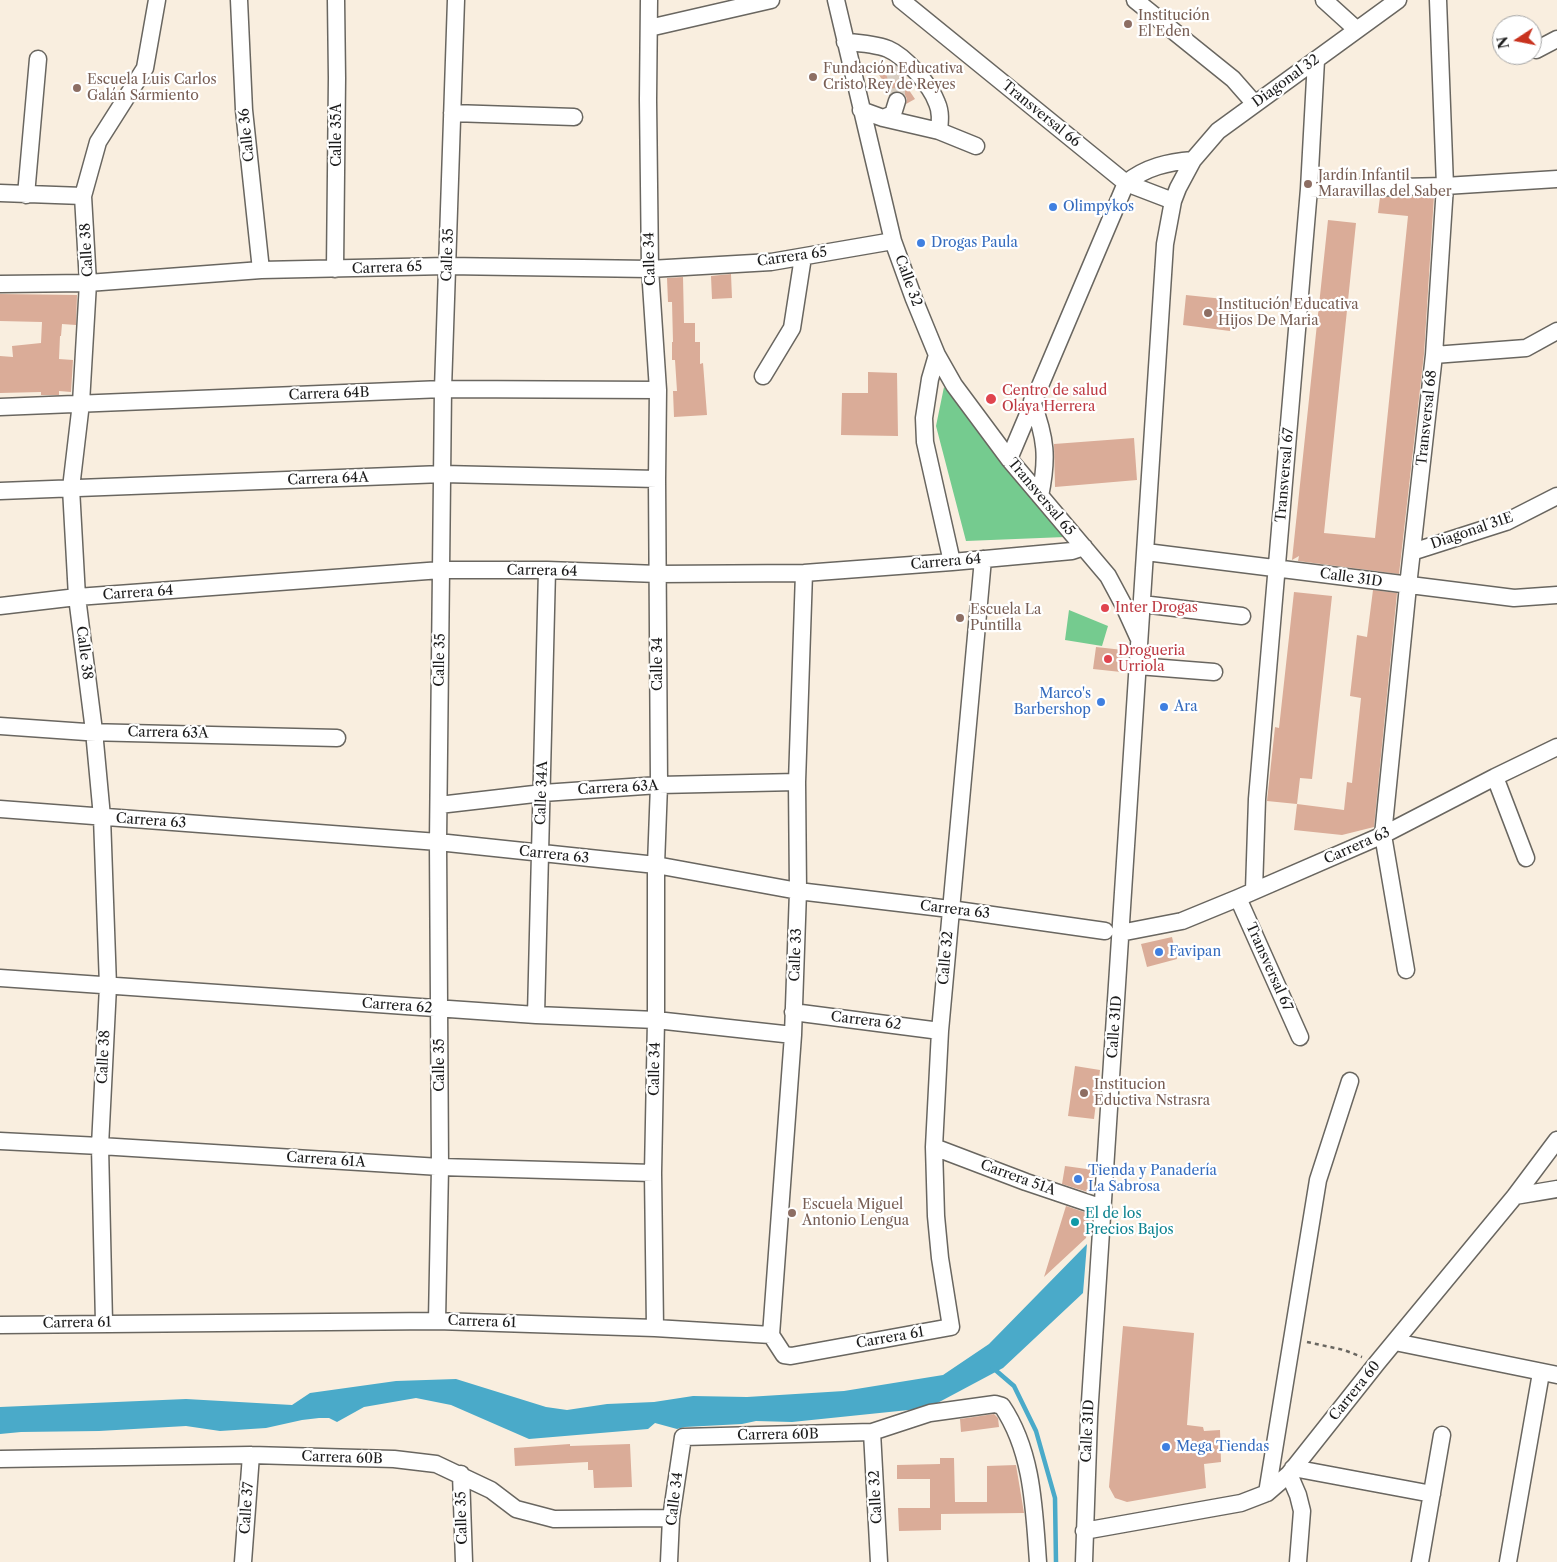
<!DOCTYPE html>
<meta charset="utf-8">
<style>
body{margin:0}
#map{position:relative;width:1557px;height:1562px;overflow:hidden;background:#f9eedf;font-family:"Libre Caslon Text",serif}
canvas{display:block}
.north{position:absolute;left:1492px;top:15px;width:50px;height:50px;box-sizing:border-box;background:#fff;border:1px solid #a4a4a4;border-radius:50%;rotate:259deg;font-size:14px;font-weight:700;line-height:20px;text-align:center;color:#1c1c1c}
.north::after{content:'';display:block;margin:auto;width:18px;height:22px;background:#c8321e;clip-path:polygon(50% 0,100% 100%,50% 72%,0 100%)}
</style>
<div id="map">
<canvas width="1557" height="1562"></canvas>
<div class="north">N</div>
</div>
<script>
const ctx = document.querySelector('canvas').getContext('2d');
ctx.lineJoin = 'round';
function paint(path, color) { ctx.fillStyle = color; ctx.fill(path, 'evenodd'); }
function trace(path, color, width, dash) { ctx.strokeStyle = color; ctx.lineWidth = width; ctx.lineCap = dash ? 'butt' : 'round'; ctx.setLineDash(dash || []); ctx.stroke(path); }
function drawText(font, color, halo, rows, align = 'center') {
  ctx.font = font + ' "Libre Caslon Text",serif'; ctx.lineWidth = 4.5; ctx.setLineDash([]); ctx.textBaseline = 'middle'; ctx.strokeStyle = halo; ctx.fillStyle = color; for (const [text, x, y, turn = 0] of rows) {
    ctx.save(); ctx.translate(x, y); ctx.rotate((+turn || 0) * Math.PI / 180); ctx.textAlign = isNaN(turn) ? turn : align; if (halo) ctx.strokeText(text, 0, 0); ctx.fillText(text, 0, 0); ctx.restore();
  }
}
const green = new Path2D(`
 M 944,387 L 1065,537 L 966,541 L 936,426 Z
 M 1069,610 L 1108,626 L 1102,646 L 1065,640 Z`);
const water = new Path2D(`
 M 1087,1244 L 1083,1293 L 1003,1368 L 928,1408 L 792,1422 L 756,1421 L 742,1424 L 685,1427 L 677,1429 L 655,1423 L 648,1429 L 529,1439 L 451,1405 L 416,1398 L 364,1407 L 337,1422 L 329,1418 L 319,1418 L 302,1420 L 266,1428 L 220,1431 L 186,1426 L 99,1431 L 21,1432 L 0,1434 L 0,1407 L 186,1399 L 292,1405 L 310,1393 L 396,1381 L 456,1379 L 546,1407 L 567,1410 L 607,1404 L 654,1402 L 693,1396 L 747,1397 L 844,1391 L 943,1375 L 989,1344 Z`);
const stream = new Path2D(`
 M 993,1368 L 1014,1386 L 1036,1431 L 1055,1498 L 1056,1562`);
const building = new Path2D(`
 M 892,65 L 915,99 L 906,104 L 907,99 L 905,95 L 899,91 L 891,93 L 879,75 Z
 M 1434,196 L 1424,354 L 1399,574 L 1298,561 L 1299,556 L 1292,560 L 1328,220 L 1356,223 L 1324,533 L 1375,538 L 1408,216 L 1378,213 L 1380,197 Z
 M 731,274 L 732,298 L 712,299 L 711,276 Z
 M 683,277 L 684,323 L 695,323 L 695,342 L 700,342 L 700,364 L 703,363 L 707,415 L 674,417 L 673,391 L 677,391 L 675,360 L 672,360 L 672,342 L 673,342 L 672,302 L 668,302 L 667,278 Z
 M 0,294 L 77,295 L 76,325 L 62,324 L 61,336 L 60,336 L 59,359 L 73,360 L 71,392 L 59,391 L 59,395 L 41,395 L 41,392 L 0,393 L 0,356 L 13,357 L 12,346 L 41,343 L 42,322 L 0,321 Z
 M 1186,295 L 1233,300 L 1230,331 L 1183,325 Z
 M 868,372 L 897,373 L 898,436 L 841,435 L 842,393 L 868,393 Z
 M 1134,438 L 1137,480 L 1055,487 L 1054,444 Z
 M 1373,590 L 1397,593 L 1374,827 L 1342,835 L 1294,830 L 1297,804 L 1344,810 L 1347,782 L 1352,783 L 1361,698 L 1350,696 L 1357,635 L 1367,637 Z
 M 1294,592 L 1332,596 L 1312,779 L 1300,778 L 1297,804 L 1267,801 L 1275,727 L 1279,728 Z
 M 1096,647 L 1123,650 L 1121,672 L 1093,669 Z
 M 1172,937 L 1177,959 L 1147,967 L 1141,944 Z
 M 1075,1066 L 1100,1070 L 1094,1119 L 1068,1116 Z
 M 1065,1166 L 1094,1170 L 1091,1193 L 1062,1184 Z
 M 1066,1206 L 1090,1214 L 1086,1238 L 1044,1277 Z
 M 1123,1326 L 1194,1333 L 1187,1425 L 1203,1427 L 1204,1431 L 1220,1430 L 1221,1462 L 1204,1464 L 1206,1488 L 1127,1502 L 1115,1498 L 1109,1487 Z
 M 994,1414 L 998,1418 L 999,1427 L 961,1432 L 960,1419 Z
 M 570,1444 L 570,1446 L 630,1444 L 632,1487 L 594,1488 L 593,1470 L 588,1470 L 588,1462 L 515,1466 L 514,1448 Z
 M 940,1458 L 954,1458 L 955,1502 L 987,1502 L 987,1466 L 1016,1465 L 1024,1513 L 941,1514 L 941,1530 L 899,1531 L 898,1508 L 930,1508 L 930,1479 L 897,1479 L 897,1465 L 940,1464 Z`);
const minorTunnel = new Path2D(`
 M 892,65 L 897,83 L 897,101`);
const path = new Path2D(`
 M 1307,1342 L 1344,1350 L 1362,1357`);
const minor = new Path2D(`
 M 239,0 L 244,110 L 261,270
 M 649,0 L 648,100 L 650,269 L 658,390 L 657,479 L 659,785 L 656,865 L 656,1020 L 653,1173 L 655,1328
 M 836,0 L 893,241 L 914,299 L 937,355 L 954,385 L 1009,459 L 1108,576 L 1123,604 L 1138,637
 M 901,0 L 1126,183 L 1173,201
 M 1135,0 L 1233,79 L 1255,104
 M 1324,0 L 1356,29
 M 649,28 L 771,0
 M 845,42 C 859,43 875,44 888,49 C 905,56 931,86 937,103 C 941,112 940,121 939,131
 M 1536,50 L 1557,39
 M 861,110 L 883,118 L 939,131 L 976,146
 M 452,113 L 574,117
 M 883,118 L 893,114 L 897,101
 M 1309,189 L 1445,186 L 1557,179
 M 0,193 L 83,196
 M 26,195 L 38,59
 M 335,269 L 337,78 L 336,0
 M 0,284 L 88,283 L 261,270 L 447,266 L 650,269 L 771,262 L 893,241
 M 937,355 L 930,379 L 924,418 L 925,442 L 952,562
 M 1434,355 L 1526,348 L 1557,331
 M 763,376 L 792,328 L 803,257
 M 1032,401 C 1046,438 1048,458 1040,496
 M 0,407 L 443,389 L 658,390
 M 1009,459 L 1126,183 C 1146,167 1168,162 1193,160
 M 0,491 L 443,474 L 657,479
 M 1146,552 L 1514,598 L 1557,595
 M 1412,552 L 1506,522 L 1557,496
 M 1142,604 L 1242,616
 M 0,606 L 77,597 L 441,570 L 547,570 L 658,574 L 804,573 L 952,562 L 1072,551 L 1084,547
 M 1138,666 L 1214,672
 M 0,726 L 86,732 L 337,738
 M 1495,777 L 1526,858
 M 439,805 L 543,793 L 659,785 L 797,782
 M 0,809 L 438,842 L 656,865 L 798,891 L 950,909 L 1105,931
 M 1254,890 L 1257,799 L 1309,189 L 1316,60
 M 1238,898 L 1300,1037
 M 1120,933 L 1182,921 L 1238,898 L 1383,835 L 1495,777 L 1557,747
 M 1406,970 L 1383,835 L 1408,586 L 1434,355 L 1445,186 L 1438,0
 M 0,978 L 536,1015 L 656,1020 L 793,1035
 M 793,1012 L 940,1031
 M 536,1015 L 547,570
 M 0,1141 L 100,1146 L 440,1167 L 653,1173
 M 934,1147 L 1026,1182 L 1103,1208
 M 1515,1196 L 1557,1189
 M 437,1321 L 440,1167 L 438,842 L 441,570 L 443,389 L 456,0
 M 104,1323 L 100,1146 L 108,986 L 102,817 L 94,731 L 77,597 L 71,488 L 81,403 L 88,283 L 83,196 L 98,142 L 145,68 L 157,0
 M 0,1325 L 437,1321 L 655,1328 L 771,1335
 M 771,1335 L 784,1355 L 791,1356 L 951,1327 L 940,1258 L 936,1216 L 934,1147 L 940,1031 L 983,559
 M 771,1335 L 793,1035 L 798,891 L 797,782 L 804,573
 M 1395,1342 L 1557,1375
 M 872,1432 L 879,1562
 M 0,1459 L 251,1455 L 394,1459 L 436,1464 L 491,1490 L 516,1509 L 554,1519 L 671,1518
 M 1293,1468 L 1432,1494
 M 461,1474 L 464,1562
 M 1289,1474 L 1298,1495 L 1302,1511 L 1298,1562
 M 1267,1493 L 1318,1180 L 1350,1081
 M 1084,1531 L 1241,1503 L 1267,1493 L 1289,1474 L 1377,1363 L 1515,1196 L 1557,1140
 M 243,1562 L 251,1455
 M 669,1562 L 671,1518 L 683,1437 L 872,1432 L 930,1413 L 995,1404 L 1002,1406 C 1033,1452 1034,1509 1038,1562
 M 1084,1562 L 1089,1417 L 1165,244 L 1173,201 L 1178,188 L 1193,160 L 1218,131 L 1398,0
 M 1420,1562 L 1442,1435
 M 1508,1562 L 1541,1373`);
const markers = [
 [1128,24,5,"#8d6e63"],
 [813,77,5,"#8d6e63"],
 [77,88,5,"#8d6e63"],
 [1308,184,5,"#8d6e63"],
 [1053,207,5,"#3f7fe0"],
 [921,243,5,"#3f7fe0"],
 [1208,313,5,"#8d6e63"],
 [991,399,6,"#e0444e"],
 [1105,608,5,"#e0444e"],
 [960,618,5,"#8d6e63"],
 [1108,659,5,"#e0444e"],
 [1101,702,5,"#3f7fe0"],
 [1164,707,5,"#3f7fe0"],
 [1159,952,5,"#3f7fe0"],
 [1084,1093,5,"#8d6e63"],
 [1078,1179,5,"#3f7fe0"],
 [792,1213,5,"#8d6e63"],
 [1075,1222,5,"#0f9aa8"],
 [1166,1447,5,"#3f7fe0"]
];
const educationNames = [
 ["Institución",1138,16],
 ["El Eden",1138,32],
 ["Fundación Educativa",823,69],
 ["Cristo Rey de Reyes",823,85],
 ["Escuela Luis Carlos",87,80],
 ["Galán Sarmiento",87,96],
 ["Jardín Infantil",1318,176],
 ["Maravillas del Saber",1318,192],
 ["Institución Educativa",1218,305],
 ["Hijos De Maria",1218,321],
 ["Escuela La",970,610],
 ["Puntilla",970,626],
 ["Institucion",1094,1085],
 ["Eductiva Nstrasra",1094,1101],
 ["Escuela Miguel",802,1205],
 ["Antonio Lengua",802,1221]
];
const streetNames = [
 ["Diagonal 32",1286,81,-36],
 ["Transversal 66",1041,114,39],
 ["Calle 36",247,135,-96],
 ["Calle 35A",337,135,-90],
 ["Calle 38",87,250,-93],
 ["Calle 35",448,255,-88],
 ["Carrera 65",792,257,-8],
 ["Calle 34",650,259,-92],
 ["Carrera 65",387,268,-2],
 ["Calle 32",908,281,70],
 ["Carrera 64B",329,394,-2],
 ["Transversal 68",1427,418,-84],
 ["Transversal 67",1285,475,-85],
 ["Carrera 64A",328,479,-2],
 ["Transversal 65",1041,497,50],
 ["Diagonal 31E",1472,531,-19],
 ["Carrera 64",946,562,-5],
 ["Carrera 64",542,571,1],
 ["Calle 31D",1351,578,8],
 ["Carrera 64",138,593,-4],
 ["Calle 38",84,653,83],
 ["Calle 35",440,660,-89],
 ["Calle 34",658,664,-90],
 ["Carrera 63A",168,733,1],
 ["Carrera 63A",618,788,-3],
 ["Calle 34A",542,793,-88],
 ["Carrera 63",151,821,4],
 ["Carrera 63",1357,846,-24],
 ["Carrera 63",554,855,6],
 ["Carrera 63",955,910,7],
 ["Calle 33",796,955,-88],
 ["Calle 32",946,958,-85],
 ["Transversal 67",1269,967,66],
 ["Carrera 62",397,1006,4],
 ["Carrera 62",866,1021,7],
 ["Calle 31D",1115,1027,-86],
 ["Calle 38",104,1057,-87],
 ["Calle 35",440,1065,-90],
 ["Calle 34",655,1069,-89],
 ["Carrera 61A",326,1160,4],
 ["Carrera 51A",1018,1178,20],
 ["Carrera 61",482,1322,2],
 ["Carrera 61",77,1323,-1],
 ["Carrera 61",890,1338,-10],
 ["Carrera 60",1355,1391,-51],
 ["Calle 31D",1088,1431,-87],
 ["Carrera 60B",778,1435,-1],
 ["Carrera 60B",342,1458,2],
 ["Calle 32",876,1497,-93],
 ["Calle 34",675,1499,-83],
 ["Calle 37",247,1508,-86],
 ["Calle 35",462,1518,-92]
];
const shopNames = [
 ["Olimpykos",1063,207],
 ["Drogas Paula",931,243],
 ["Marco's",1091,694,"right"],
 ["Barbershop",1091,710,"right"],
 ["Ara",1174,707],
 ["Favipan",1169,952],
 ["Tienda y Panadería",1088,1171],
 ["La Sabrosa",1088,1187],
 ["Mega Tiendas",1176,1447]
];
const healthNames = [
 ["Centro de salud",1002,391],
 ["Olaya Herrera",1002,407],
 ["Inter Drogas",1115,608],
 ["Drogueria",1118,651],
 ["Urriola",1118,667]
];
const cultureNames = [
 ["El de los",1085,1214],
 ["Precios Bajos",1085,1230]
];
paint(green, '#75cb8f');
paint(water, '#4aaac9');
trace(stream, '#4aaac9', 4.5);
paint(building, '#daac98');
trace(minorTunnel, '#d8cec2', 16, [16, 8]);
trace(minor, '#696660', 19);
trace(path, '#696660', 2.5, [4, 4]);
trace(minor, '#fff', 16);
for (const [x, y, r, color] of markers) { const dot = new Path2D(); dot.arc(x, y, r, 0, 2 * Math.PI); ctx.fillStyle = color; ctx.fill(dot); trace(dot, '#fff', 2); }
drawText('14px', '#785e54', '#fff', educationNames, 'left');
drawText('14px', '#1c1c1c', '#fff', streetNames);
drawText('14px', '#366cbe', '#fff', shopNames, 'left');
drawText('14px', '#be3a42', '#fff', healthNames, 'left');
drawText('14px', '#0d838f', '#fff', cultureNames, 'left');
</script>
